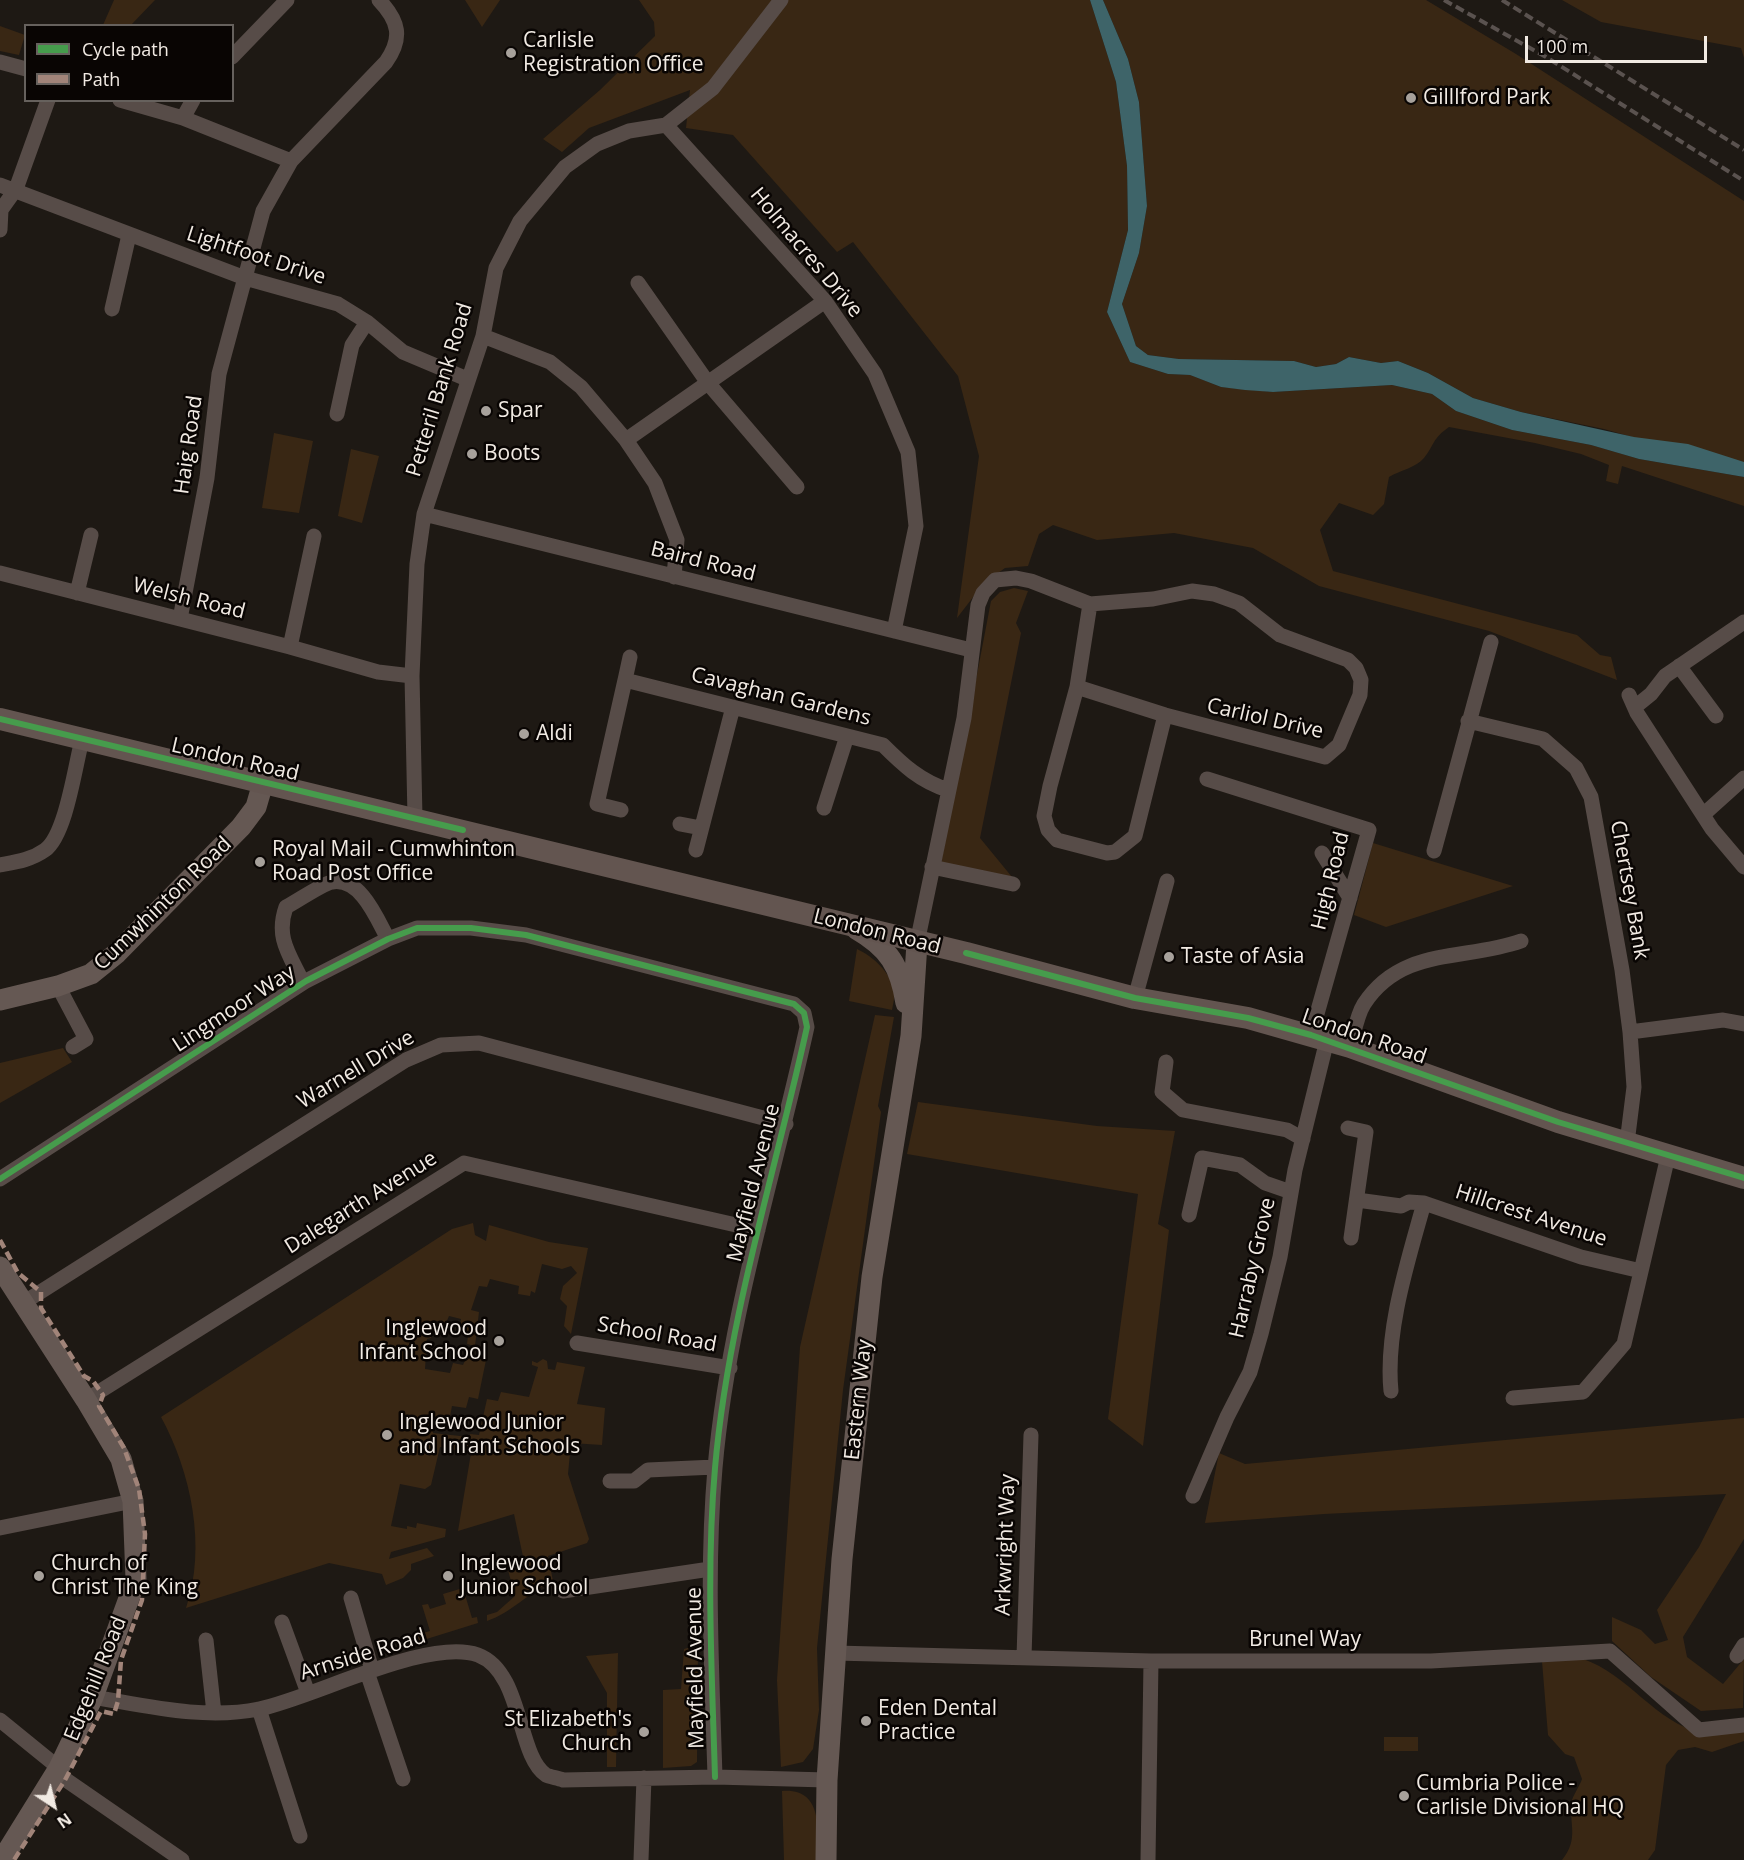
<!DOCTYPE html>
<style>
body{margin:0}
#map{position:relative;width:1744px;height:1860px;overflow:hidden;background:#1e1914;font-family:"Open Sans",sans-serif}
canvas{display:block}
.legend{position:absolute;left:24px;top:24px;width:210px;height:78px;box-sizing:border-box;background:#090503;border:2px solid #66615d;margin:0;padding:8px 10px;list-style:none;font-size:18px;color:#f1eae3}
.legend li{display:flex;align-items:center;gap:12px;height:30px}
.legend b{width:30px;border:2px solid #66615d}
.north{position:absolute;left:24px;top:1776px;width:60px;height:60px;-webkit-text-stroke:4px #090503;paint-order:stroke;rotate:145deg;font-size:16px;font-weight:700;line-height:24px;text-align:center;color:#f1eae3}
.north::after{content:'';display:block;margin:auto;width:21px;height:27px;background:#f1eae3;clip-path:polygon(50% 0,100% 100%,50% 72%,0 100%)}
.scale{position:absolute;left:1525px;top:36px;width:182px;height:27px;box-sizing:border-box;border:3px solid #f1eae3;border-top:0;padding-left:8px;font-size:18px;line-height:21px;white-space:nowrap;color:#f1eae3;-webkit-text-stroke:4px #090503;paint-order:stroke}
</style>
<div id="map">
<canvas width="1744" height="1860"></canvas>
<ul class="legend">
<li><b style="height:8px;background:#469c4c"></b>Cycle path</li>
<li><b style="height:8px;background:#a18479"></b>Path</li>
</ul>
<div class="north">N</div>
<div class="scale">100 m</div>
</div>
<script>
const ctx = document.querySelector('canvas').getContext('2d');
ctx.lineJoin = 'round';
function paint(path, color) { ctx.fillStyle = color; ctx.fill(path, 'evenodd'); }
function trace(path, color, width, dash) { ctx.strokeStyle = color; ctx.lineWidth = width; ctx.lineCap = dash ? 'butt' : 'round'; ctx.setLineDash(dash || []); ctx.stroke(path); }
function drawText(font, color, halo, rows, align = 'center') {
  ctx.font = font + ' "Open Sans",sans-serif'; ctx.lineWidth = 5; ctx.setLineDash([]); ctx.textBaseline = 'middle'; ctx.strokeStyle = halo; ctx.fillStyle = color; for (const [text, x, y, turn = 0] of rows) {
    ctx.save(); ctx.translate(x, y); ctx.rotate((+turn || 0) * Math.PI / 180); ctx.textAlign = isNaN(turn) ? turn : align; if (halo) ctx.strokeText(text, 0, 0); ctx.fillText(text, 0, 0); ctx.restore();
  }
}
const green = new Path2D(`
 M 114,0 L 155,0 L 131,25 L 103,25 Z
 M 465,0 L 500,0 L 482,27 Z
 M 639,0 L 1090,0 L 1116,82 L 1127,166 L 1128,230 L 1107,312 L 1130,362 L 1168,374 L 1190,375 L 1221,387 L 1273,392 L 1392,385 L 1432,394 L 1456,411 L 1512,430 L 1591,445 L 1639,459 L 1744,477 L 1744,506 L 1622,466 L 1618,484 L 1606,481 L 1609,465 L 1581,454 L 1535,443 L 1449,427 C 1432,439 1435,444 1424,458 C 1415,468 1401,470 1389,477 L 1384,504 L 1373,515 L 1339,503 L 1320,530 L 1333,571 L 1577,635 L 1600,655 L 1611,657 L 1617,680 L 1489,631 L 1319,586 L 1253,548 L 1174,533 L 1097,540 L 1053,525 L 1039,534 L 1028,566 L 1005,568 L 984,583 L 957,618 L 979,456 L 958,376 L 853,242 L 837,252 L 733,135 L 686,128 L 690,90 L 589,128 L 562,152 L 543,139 L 600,90 L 655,36 L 654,22 Z
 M 1103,0 L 1426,0 L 1516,54 L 1744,201 L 1744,469 L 1604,429 L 1521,412 L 1473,398 L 1428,373 L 1398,361 L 1381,363 L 1349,357 L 1336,364 L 1316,367 L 1294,361 L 1179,359 L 1148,355 L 1136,346 L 1122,304 L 1139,253 L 1147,206 L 1139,102 L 1128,59 Z
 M 1562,0 L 1744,0 L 1744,58 L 1741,48 L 1601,22 Z
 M 0,26 L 25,35 L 19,55 L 0,51 Z
 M 274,433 L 313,441 L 299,513 L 262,508 Z
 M 351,449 L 379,456 L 362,523 L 338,516 Z
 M 1014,588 L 1028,591 L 1016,623 L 1021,633 L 980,838 L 1012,877 L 941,863 L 991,601 L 1000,592 Z
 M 1373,843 L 1513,886 L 1386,927 L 1354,915 Z
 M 857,949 C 872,956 891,972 894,991 C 895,997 893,1005 892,1010 L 849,1001 Z
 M 875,1015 L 894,1017 L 878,1106 L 881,1112 L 843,1390 L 817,1648 L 819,1710 L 813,1749 L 803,1762 L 781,1767 L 777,1680 L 800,1347 Z
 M 63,1048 L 72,1062 L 0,1103 L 0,1063 Z
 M 918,1102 L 1097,1126 L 1175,1131 L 1158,1224 L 1169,1230 L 1143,1446 L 1108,1419 L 1138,1194 L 907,1154 Z
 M 473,1223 L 475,1235 L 486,1241 L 489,1225 L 549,1242 L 588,1248 L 571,1334 L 564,1326 L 567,1306 L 560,1299 L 563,1286 L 577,1273 L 571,1266 L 562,1269 L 542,1264 L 535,1293 L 531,1291 L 530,1296 L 518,1294 L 519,1286 L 490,1279 L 487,1287 L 479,1286 L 471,1310 L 479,1312 L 475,1346 L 467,1344 L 468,1336 L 459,1333 L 461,1319 L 449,1316 L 446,1323 L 433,1320 L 431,1338 L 427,1339 L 425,1369 L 450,1373 L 453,1363 L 463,1365 L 467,1356 L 486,1360 L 478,1399 L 469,1397 L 466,1408 L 452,1406 L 449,1422 L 435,1420 L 433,1433 L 469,1437 L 470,1434 L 479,1435 L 487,1399 L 498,1401 L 501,1392 L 529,1397 L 538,1367 L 532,1365 L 532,1361 L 537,1363 L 543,1359 L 547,1361 L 548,1369 L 555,1370 L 557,1362 L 585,1367 L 577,1404 L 605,1408 L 602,1445 L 571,1443 L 568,1474 L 589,1539 L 587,1543 L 548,1556 L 553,1581 C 529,1592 511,1613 487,1621 L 487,1615 L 497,1612 L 515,1596 L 508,1570 L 525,1566 L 514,1514 L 458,1531 L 471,1453 L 440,1447 L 431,1485 L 425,1489 L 400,1484 L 391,1526 L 407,1529 L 407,1526 L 416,1528 L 417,1523 L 446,1529 L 445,1537 L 391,1552 L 389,1559 L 427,1548 L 434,1556 L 411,1564 L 411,1570 L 403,1578 L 386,1585 L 382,1574 L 329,1563 L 186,1608 C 207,1547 191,1472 161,1417 L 452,1229 Z
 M 1744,1418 L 1744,1539 L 1683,1637 L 1687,1657 L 1723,1684 L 1744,1659 L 1743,1708 L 1701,1711 L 1651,1677 L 1612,1641 L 1612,1617 L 1641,1630 L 1655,1644 L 1668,1640 L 1657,1610 L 1699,1547 L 1726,1494 L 1324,1514 L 1205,1523 L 1219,1453 L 1245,1464 Z
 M 463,1588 L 472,1618 L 477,1617 L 478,1623 L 417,1642 L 416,1635 L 430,1631 L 422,1605 L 428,1604 L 430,1609 L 446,1604 L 443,1594 Z
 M 694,1646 L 698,1649 L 697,1762 L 691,1766 L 663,1768 L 663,1690 L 681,1689 L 684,1649 Z
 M 618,1653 L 616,1767 L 607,1767 L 607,1693 L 586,1656 Z
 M 1583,1659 C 1628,1674 1656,1723 1702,1733 C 1714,1735 1731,1731 1744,1730 L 1744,1741 L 1712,1752 L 1695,1747 L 1678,1750 L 1666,1765 L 1655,1850 L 1648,1860 L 1562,1860 C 1580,1838 1568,1823 1572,1800 C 1574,1794 1580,1785 1582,1779 L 1574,1757 L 1565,1754 L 1548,1735 L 1542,1661 Z
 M 1384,1737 L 1418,1737 L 1418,1751 L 1384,1751 Z
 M 782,1791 C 824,1788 817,1830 819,1860 L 784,1860 Z`);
const water = new Path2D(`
 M 1090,0 L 1103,0 L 1128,59 L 1139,102 L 1147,206 L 1139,253 L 1122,304 L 1136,346 L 1148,355 L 1179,359 L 1294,361 L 1316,367 L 1336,364 L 1349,357 L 1381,363 L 1398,361 L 1428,373 L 1473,398 L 1521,412 L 1634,437 L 1688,444 L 1744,462 L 1744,477 L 1639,459 L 1591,445 L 1512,430 L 1456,411 L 1432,394 L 1392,385 L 1273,392 L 1245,390 L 1221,387 L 1190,375 L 1168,374 L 1130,362 L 1107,312 L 1128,230 L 1127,166 L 1116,82 Z`);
const street = new Path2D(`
 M 232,57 L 287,0
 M 0,62 L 26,69
 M 120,100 L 183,118 L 291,161
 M 183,118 L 193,100
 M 666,125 L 825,301 L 875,374 L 908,452 L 916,526 L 894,631
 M 0,185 L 245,278 L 338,304 L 367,322 L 403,352 L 467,379
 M 0,230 L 1,210 L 16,189 L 48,100
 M 638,283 L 708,383 L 797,487
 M 112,309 L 129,235
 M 483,336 L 550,362 L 581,387 L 626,440 L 655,483 L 677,540 L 674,577
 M 337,414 L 352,345 L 367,322
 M 626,440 L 825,301
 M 424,514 L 971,650
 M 0,573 L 290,647 L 378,672 L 412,676
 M 77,593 L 91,535
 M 180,619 L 207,478 L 219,374 L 263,211 L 291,161 L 386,62 C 403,38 399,21 379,0
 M 290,647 L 314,536
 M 1679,666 L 1716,716
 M 625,680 L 630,657
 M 1077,687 L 1165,715 L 1325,757 L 1339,745 L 1360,695 L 1361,680 L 1356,668 L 1348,660 L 1280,635 L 1239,603 L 1214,594 L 1192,591 L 1153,599 L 1090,604 L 1077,687 L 1050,786 L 1044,816 L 1048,830 L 1057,840 L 1107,853 L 1115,852 L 1135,836 L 1165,715
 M 1629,695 L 1637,713 L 1712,829 L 1744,867
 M 1635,707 L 1651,694 L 1665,676 L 1744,622
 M 1468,721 L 1543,739 L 1576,768 L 1591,797 L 1622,970 L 1630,1032 L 1634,1087 L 1627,1143
 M 1207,779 L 1369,830 L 1311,1035
 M 824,808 L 847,736
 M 621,810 L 597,804 L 625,680 L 883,745 C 903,765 920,781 948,790
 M 1704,814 L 1744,778
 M 415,818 L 412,676 L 417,564 L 424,514 L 483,336 L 496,268 L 520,221 L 565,167 L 597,144 L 629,131 L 666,125 L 713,88 L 781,0
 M 680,824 L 701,828
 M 696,850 L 733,707
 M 1434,851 L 1491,642
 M 1322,853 L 1350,898
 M 0,865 C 16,862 31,860 45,850 C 66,835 75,766 82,740
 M 932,867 L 1013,884
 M 917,943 L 964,718 L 978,605 L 983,593 L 995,580 L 1016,578 L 1031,581 L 1090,604
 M 303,983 C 290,955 275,938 286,907 C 298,901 320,885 332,882 C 361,877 377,919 388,939
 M 58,986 L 86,1039 L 73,1047
 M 1135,998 L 1167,881
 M 1630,1032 L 1723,1020 L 1744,1024
 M 1350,1047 C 1354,1033 1357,1015 1364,1004 C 1402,946 1465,961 1521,941
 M 1166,1062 L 1162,1092 L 1183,1110 L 1287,1130 L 1303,1139
 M 1348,1128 L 1366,1132 L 1351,1238
 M 0,1179 L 306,981 L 388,939 L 417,928 L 471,928 L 526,935 L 794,1004 L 804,1013 L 807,1027 C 775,1173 728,1318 715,1468 C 706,1571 712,1674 715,1777
 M 1357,1200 L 1401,1206 L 1409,1202 L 1424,1203 L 1581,1257 L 1641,1271
 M 1189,1215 L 1202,1158 L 1240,1165 L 1265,1183 L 1291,1192
 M 23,1303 L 406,1060 L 441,1045 L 479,1043 L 786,1124
 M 577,1343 L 730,1368
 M 1391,1391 C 1385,1331 1408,1261 1424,1203
 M 1513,1398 L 1583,1392 L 1624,1344 L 1668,1156
 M 86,1400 L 464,1163 L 758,1230
 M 610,1481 L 634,1481 L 648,1470 L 715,1467
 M 1193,1496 L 1227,1417 L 1250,1372 L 1261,1334 L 1280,1257 L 1295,1170 L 1327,1040
 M 0,1528 L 133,1501
 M 563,1591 L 710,1569
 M 351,1598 L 372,1670
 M 282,1622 L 308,1693
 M 206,1640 L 214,1713
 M 835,1653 L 1151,1661 L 1431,1661 L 1610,1651 L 1699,1730 L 1744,1725
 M 1737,1656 L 1744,1645
 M 1024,1657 L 1031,1435
 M 367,1672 L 403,1779
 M 93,1697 C 148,1706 204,1720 259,1709 C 313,1698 428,1637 478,1655 C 523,1672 517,1756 546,1775 C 550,1777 558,1778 563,1780 L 715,1777 L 827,1780
 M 259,1709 L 300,1836
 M 0,1720 L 59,1768
 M 56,1773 L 182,1860
 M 641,1860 L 644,1778
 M 1148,1860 L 1151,1661`);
const secondary = new Path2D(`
 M 856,929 C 889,948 900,966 906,1003
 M 0,1000 L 58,986 L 91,974 L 117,953 L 241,827 L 256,807 L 263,783
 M 0,1267 L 86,1400 L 121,1459 L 133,1501 L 136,1579 L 93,1697 L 59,1768 L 2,1860
 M 826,1860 L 827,1780 L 842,1559 L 872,1277 L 911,1036 L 917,943`);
const primary = new Path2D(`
 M 0,719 L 966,953 L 1135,998 L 1248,1018 L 1350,1047 L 1558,1122 L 1744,1178`);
const rail = new Path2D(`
 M 1444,0 L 1546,57 L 1744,181
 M 1502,0 L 1744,150`);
const quiet = new Path2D(`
 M 0,1240 L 18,1273 L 41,1292 L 41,1308 L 84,1376 L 93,1381 L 103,1395 L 99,1406 L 124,1448 L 139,1489 L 145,1534 L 142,1600 L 121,1660 L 118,1701 L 114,1714 L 101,1711 L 65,1780 L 14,1860`);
const cycleway = new Path2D(`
 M 0,719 L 463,830
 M 966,953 L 1135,998 L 1248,1018 L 1311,1035 L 1558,1122 L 1744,1178
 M 0,1179 L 306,981 L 388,939 L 417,928 L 471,928 L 526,935 L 794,1004 L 804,1013 L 807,1027 C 775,1173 728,1318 715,1468 C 706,1571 712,1674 715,1777`);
const markers = [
 [511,53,6,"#a7a19b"],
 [1411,98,6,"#a7a19b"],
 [486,411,6,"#a7a19b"],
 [472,454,6,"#a7a19b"],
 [524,734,6,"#a7a19b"],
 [260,862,6,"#a7a19b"],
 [1169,957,6,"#a7a19b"],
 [499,1341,6,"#a7a19b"],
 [387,1435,6,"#a7a19b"],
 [39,1576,6,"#a7a19b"],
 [448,1576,6,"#a7a19b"],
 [866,1721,6,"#a7a19b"],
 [644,1732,6,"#a7a19b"],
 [1404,1796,6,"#a7a19b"]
];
const poiNames = [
 ["Carlisle",523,41],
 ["Registration Office",523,65],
 ["Gilllford Park",1423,98],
 ["Spar",498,411],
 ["Boots",484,454],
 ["Aldi",536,734],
 ["Royal Mail - Cumwhinton",272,850],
 ["Road Post Office",272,874],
 ["Taste of Asia",1181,957],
 ["Inglewood",487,1329,"right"],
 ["Infant School",487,1353,"right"],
 ["Inglewood Junior",399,1423],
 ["and Infant Schools",399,1447],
 ["Church of",51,1564],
 ["Christ The King",51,1588],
 ["Inglewood",460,1564],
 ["Junior School",460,1588],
 ["Eden Dental",878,1709],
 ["Practice",878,1733],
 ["St Elizabeth's",632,1720,"right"],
 ["Church",632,1744,"right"],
 ["Cumbria Police -",1416,1784],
 ["Carlisle Divisional HQ",1416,1808]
];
const streetNames = [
 ["Holmacres Drive",806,253,50],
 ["Lightfoot Drive",256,256,18],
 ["Petteril Bank Road",440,390,-73],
 ["Haig Road",189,445,-82],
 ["Baird Road",703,562,14],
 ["Welsh Road",189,599,14],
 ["Cavaghan Gardens",781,697,14],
 ["Carliol Drive",1265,719,13],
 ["London Road",235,760,13],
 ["High Road",1331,881,-76],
 ["Chertsey Bank",1629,890,80],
 ["Cumwhinton Road",163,904,-44],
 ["London Road",877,932,14],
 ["Lingmoor Way",234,1009,-33],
 ["London Road",1364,1037,19],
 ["Warnell Drive",356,1070,-31],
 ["Mayfield Avenue",754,1183,-76],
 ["Dalegarth Avenue",361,1203,-32],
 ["Hillcrest Avenue",1531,1216,18],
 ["Harraby Grove",1253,1268,-77],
 ["School Road",657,1335,10],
 ["Eastern Way",859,1400,-84],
 ["Arkwright Way",1006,1545,-88],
 ["Brunel Way",1305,1640],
 ["Arnside Road",363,1655,-17],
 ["Mayfield Avenue",696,1668,-91],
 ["Edgehill Road",96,1679,-68]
];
paint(green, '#392714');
paint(water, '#3e6469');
trace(street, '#574c48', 15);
trace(secondary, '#655853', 21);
trace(primary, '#635550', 22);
trace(rail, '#5a524f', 4, [9, 4.5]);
trace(quiet, '#a18479', 4.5, [9, 4.5]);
trace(cycleway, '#469c4c', 6);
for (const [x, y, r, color] of markers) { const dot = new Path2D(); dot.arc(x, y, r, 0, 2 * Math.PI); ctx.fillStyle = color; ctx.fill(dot); trace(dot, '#090503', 2); }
drawText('21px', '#f1eae3', '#090503', poiNames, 'left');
drawText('21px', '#f1eae3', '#090503', streetNames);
</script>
